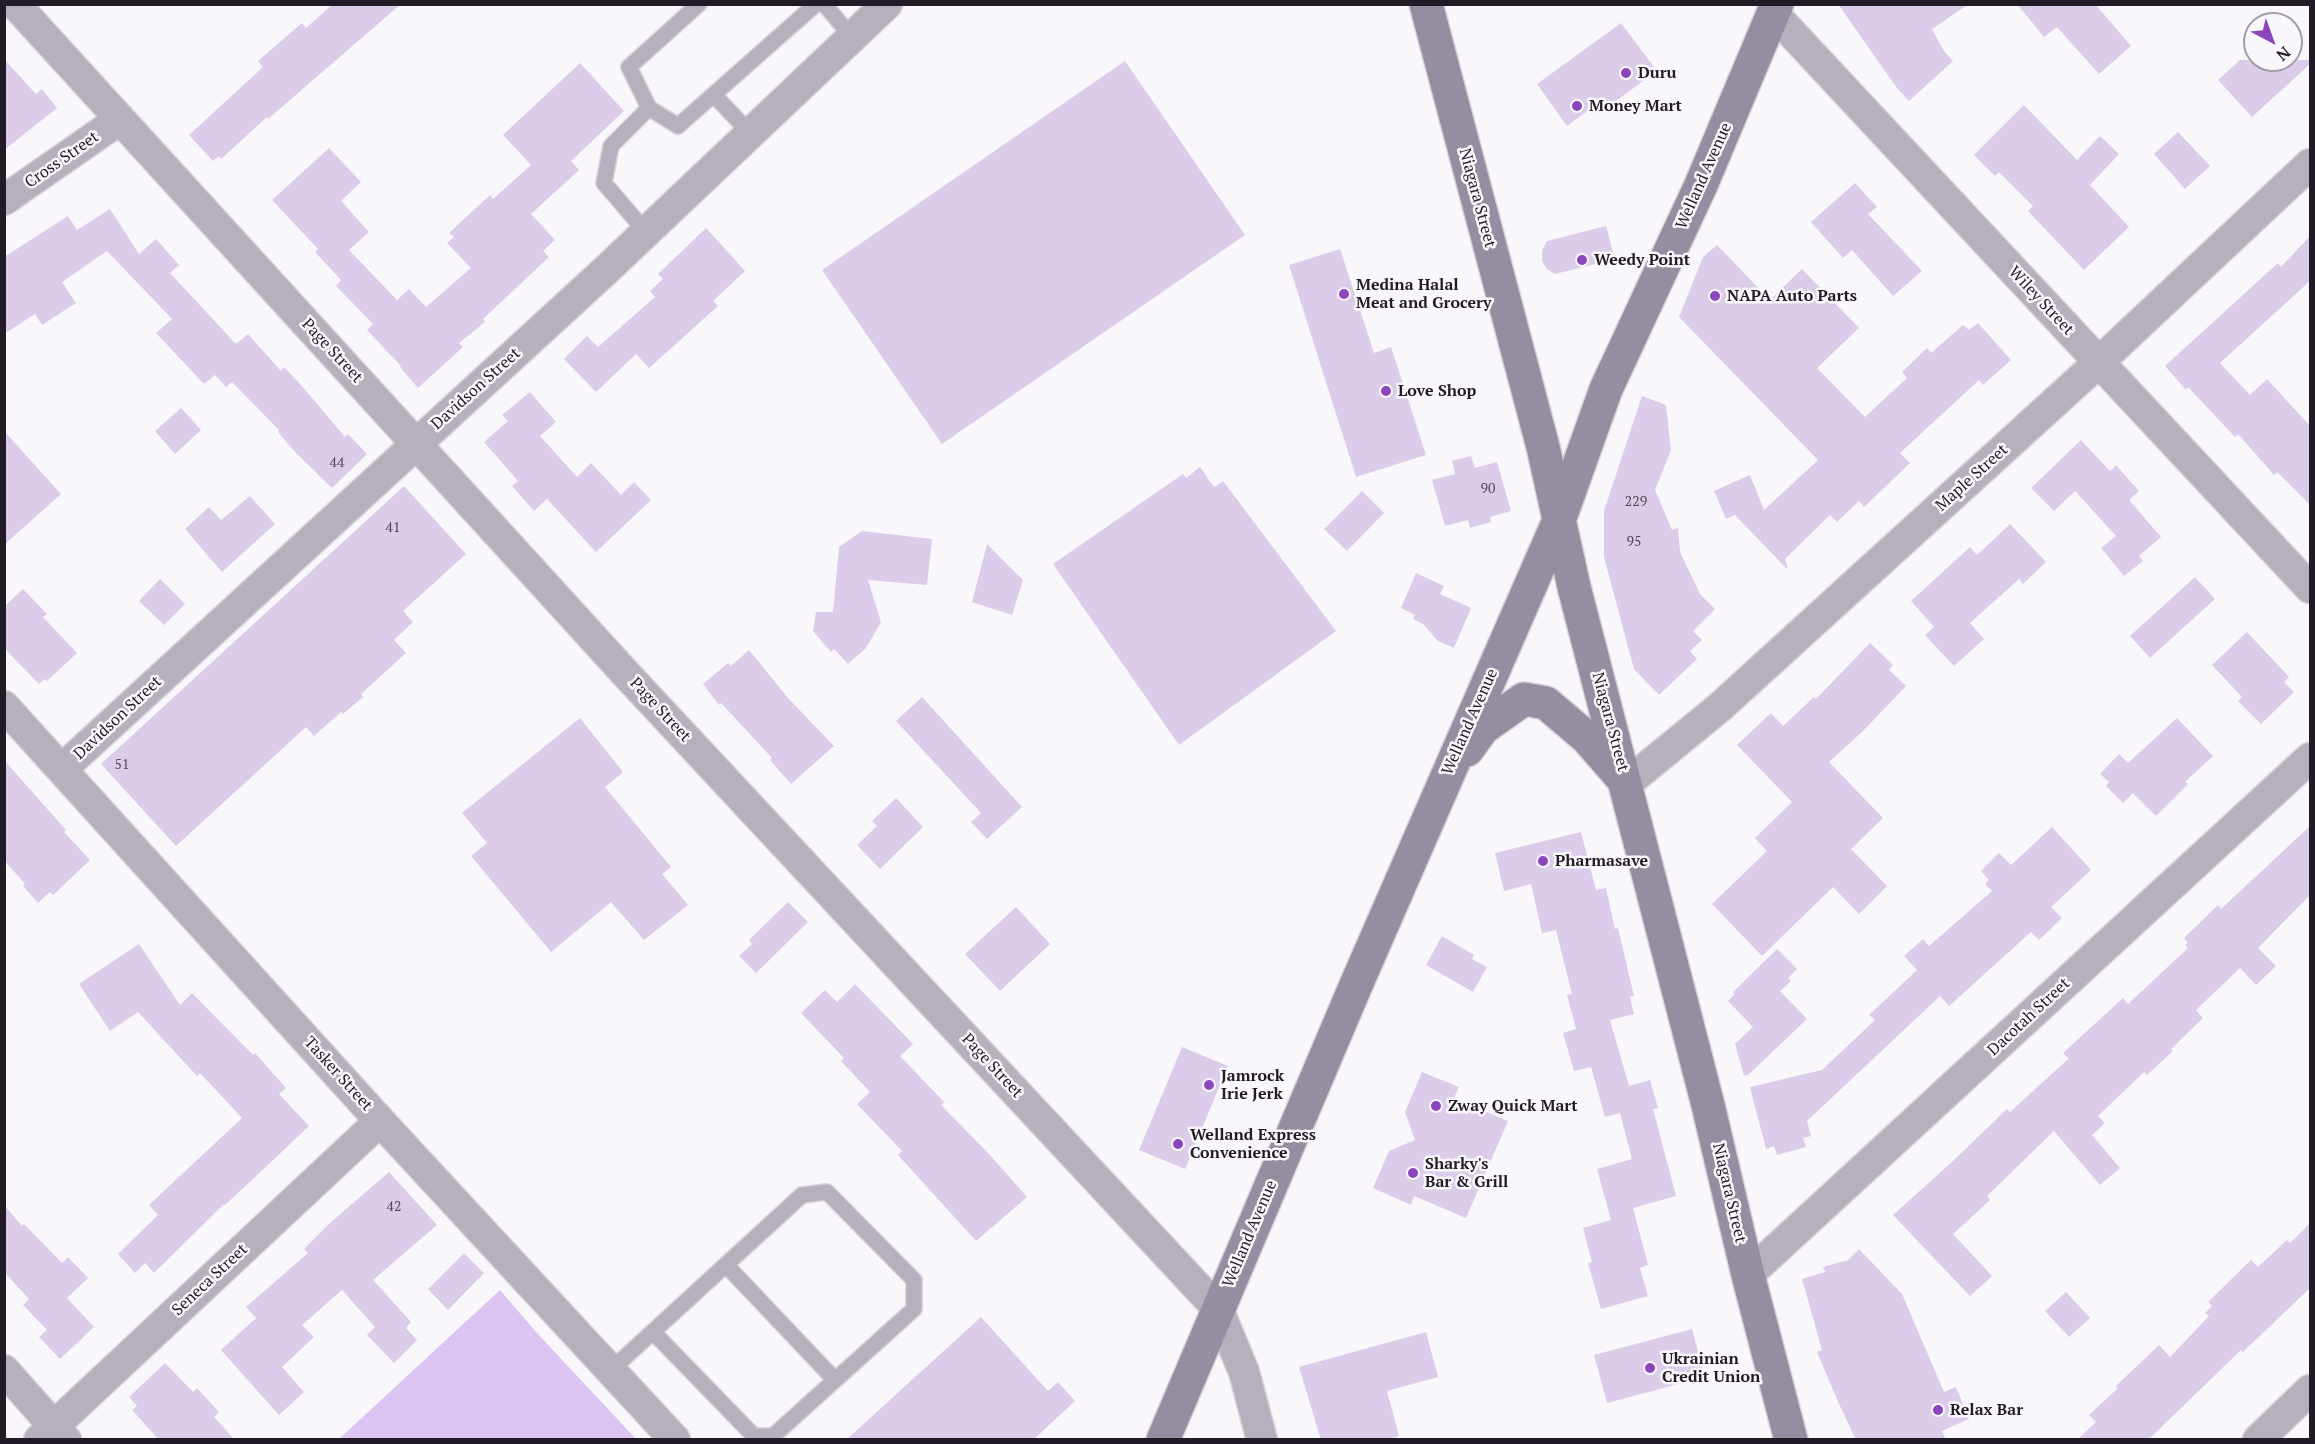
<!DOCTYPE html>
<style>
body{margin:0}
#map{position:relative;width:2315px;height:1444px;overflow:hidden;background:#f9f6fc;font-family:"PT Serif",serif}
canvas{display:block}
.frame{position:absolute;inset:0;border:6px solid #211b26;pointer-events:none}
.north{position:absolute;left:2243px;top:12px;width:60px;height:60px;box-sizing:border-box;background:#f9f6fc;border:2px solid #a39ea6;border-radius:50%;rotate:139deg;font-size:16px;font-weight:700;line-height:24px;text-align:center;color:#211b26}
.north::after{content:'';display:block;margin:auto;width:21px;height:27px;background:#8a46ba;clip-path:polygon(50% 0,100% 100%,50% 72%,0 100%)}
</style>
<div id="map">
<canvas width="2315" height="1444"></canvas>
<div class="frame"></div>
<div class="north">N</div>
</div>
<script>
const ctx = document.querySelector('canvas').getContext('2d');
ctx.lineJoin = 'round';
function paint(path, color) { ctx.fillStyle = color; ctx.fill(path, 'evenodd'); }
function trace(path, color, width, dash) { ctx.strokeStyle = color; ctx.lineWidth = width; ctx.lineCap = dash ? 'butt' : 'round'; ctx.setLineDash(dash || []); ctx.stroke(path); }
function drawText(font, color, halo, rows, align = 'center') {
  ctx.font = font + ' "PT Serif",serif'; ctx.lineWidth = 5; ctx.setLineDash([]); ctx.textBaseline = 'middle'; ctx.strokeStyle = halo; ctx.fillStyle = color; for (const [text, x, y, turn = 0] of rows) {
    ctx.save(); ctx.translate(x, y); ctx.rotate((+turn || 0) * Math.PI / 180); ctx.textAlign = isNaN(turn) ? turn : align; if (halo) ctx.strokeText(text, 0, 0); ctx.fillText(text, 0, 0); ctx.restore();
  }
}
const green = new Path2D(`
 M 500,1290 L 536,1332 L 636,1439 L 339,1439 Z`);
const building = new Path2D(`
 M 333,4 L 401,4 L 268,119 L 267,117 L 221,159 L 219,156 L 213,161 L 189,135 L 263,67 L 258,61 L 302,23 L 306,28 Z
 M 1838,4 L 1969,4 L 1932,29 L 1944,51 L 1953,61 L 1909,101 L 1897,88 Z
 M 2017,4 L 2095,4 L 2131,46 L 2099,74 L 2057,27 L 2044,37 Z
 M 1621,23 L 1657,71 L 1602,111 L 1597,104 L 1567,126 L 1537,84 Z
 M 4,59 L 36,94 L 42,89 L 57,108 L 4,150 Z
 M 2240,60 L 2310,60 L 2310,64 L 2252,117 L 2218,80 Z
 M 1125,61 L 1245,235 L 942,444 L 822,270 Z
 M 580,63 L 624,111 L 571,161 L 579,170 L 531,214 L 555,240 L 543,251 L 549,257 L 483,319 L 485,322 L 459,343 L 463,347 L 418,388 L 400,367 L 401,366 L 367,330 L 373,324 L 336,286 L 341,280 L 315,252 L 318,249 L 272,200 L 329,148 L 361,182 L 341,201 L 369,232 L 349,250 L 397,300 L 409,289 L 426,307 L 471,268 L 447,243 L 454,237 L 449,233 L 490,195 L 493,199 L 531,165 L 503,135 Z
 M 2024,105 L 2077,160 L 2100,136 L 2119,154 L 2090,185 L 2129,227 L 2084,270 L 2028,211 L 2033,206 L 1999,172 L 1995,176 L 1974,155 Z
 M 2178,132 L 2210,166 L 2185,189 L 2154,154 Z
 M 1855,183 L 1877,207 L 1868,214 L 1922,271 L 1893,296 L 1852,250 L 1843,258 L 1811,222 Z
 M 110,209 L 139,254 L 156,239 L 179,265 L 170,273 L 236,344 L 248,334 L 281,371 L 284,367 L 301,385 L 345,437 L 348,434 L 367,454 L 332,488 L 296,453 L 278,432 L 279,430 L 232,382 L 226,387 L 215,375 L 204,384 L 156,333 L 172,319 L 107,251 L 62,282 L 76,303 L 42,325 L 35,314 L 4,334 L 4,257 L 68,216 L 77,230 Z
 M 1606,226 L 1615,259 L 1555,274 L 1547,269 L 1542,261 L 1542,250 L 1547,241 Z
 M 706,228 L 745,271 L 713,301 L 718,306 L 649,368 L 636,354 L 596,392 L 564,359 L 587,336 L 598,347 L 655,297 L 650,291 L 663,279 L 658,274 Z
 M 2310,236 L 2310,281 L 2220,363 L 2250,395 L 2267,379 L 2310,426 L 2310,505 L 2277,472 L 2274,475 L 2238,434 L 2235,437 L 2188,387 L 2186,390 L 2165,366 L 2278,263 L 2281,267 Z
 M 1717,245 L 1770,300 L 1802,269 L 1859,328 L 1817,368 L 1865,417 L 1907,378 L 1902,372 L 1927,348 L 1931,353 L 1963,325 L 1969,330 L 1978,323 L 2011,360 L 1983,385 L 1979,380 L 1900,453 L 1910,463 L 1864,507 L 1859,501 L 1837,522 L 1830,515 L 1785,559 L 1788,568 L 1787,569 L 1735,515 L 1726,519 L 1714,491 L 1750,475 L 1764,510 L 1818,460 L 1679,317 L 1703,257 Z
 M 1340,249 L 1374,353 L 1391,347 L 1426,455 L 1356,477 L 1289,265 Z
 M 530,392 L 556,422 L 540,436 L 577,477 L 591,463 L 621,495 L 634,482 L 651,500 L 596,552 L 547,499 L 534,511 L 512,486 L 518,481 L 484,442 L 508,421 L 502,415 Z
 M 1642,396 L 1666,405 L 1671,450 L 1655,490 L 1672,530 L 1678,528 L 1680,552 L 1700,594 L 1715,609 L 1693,631 L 1702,640 L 1690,651 L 1697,659 L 1659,695 L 1634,669 L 1604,557 L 1604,511 Z
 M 181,408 L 201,430 L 175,454 L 155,431 Z
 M 4,431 L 61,494 L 4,545 Z
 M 2081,440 L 2110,471 L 2116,465 L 2139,491 L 2129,500 L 2161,537 L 2139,556 L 2143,561 L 2124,576 L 2101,548 L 2116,536 L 2075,491 L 2054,511 L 2031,488 Z
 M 1471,456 L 1475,468 L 1497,462 L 1511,511 L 1490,517 L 1491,522 L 1470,528 L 1468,520 L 1445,526 L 1432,480 L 1455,474 L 1452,461 Z
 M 1200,467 L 1214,487 L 1223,481 L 1336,631 L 1179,745 L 1053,564 L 1183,474 L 1186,478 Z
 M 404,486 L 466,554 L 403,611 L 413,622 L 394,640 L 406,653 L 361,694 L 363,697 L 343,714 L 341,712 L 314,736 L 306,727 L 176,846 L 101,764 Z
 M 1362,491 L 1384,513 L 1347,551 L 1324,529 Z
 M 250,496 L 275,524 L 222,572 L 185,529 L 209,507 L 221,520 Z
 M 2010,524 L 2046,562 L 2023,584 L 2019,579 L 1970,623 L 1984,639 L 1954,666 L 1925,635 L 1934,627 L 1911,601 L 1970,547 L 1977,555 Z
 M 862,531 L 932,539 L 927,585 L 868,580 L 881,622 L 866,648 L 848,664 L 834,649 L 831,652 L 813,631 L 816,612 L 833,612 L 839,547 Z
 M 987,544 L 1023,580 L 1012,615 L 972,602 Z
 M 1416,573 L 1444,586 L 1440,594 L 1471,608 L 1454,648 L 1438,641 L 1423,624 L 1413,619 L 1415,615 L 1401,608 Z
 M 2195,577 L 2215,599 L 2150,658 L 2130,636 Z
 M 160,579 L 185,604 L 164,625 L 139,601 Z
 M 23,589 L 47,614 L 43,617 L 77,653 L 47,681 L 45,679 L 39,684 L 4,648 L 4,607 Z
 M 2247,632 L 2289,677 L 2284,682 L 2294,692 L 2261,724 L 2238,701 L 2242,697 L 2212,665 Z
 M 1870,643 L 1893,665 L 1889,670 L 1906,686 L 1863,731 L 1829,762 L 1883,818 L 1851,849 L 1887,886 L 1859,914 L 1833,887 L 1762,956 L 1712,904 L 1767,851 L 1755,838 L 1792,802 L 1737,745 L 1771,713 L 1783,726 L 1814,697 L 1816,699 Z
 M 749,650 L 788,698 L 834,746 L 791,784 L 770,760 L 772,758 L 721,703 L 719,705 L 703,684 L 728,663 L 731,666 Z
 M 922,697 L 1022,807 L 987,839 L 971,822 L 981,813 L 896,721 Z
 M 580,718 L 623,772 L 605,787 L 671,867 L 662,874 L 688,905 L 644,940 L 611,902 L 551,952 L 471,856 L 487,843 L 462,813 Z
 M 2177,718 L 2213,756 L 2185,782 L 2188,784 L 2156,816 L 2133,793 L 2123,803 L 2106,786 L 2109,782 L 2100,774 L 2119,754 L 2128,763 Z
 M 4,760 L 66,830 L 64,832 L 90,860 L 53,895 L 50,892 L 38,903 L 23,886 L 25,884 L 4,860 Z
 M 896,798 L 923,827 L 880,869 L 857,845 L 877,826 L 872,821 Z
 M 2310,826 L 2310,895 L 2258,948 L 2276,966 L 2256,985 L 2240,968 L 2196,1010 L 2203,1018 L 2171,1049 L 2173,1051 L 2147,1075 L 2144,1072 L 2098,1116 L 2105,1123 L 2092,1135 L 2120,1168 L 2100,1185 L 2054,1131 L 1987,1196 L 1990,1200 L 1953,1234 L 1992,1276 L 1970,1296 L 1893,1215 L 1954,1160 L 2007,1109 L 2010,1112 L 2066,1061 L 2069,1059 L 2063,1053 L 2123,998 L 2128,1004 L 2188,948 L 2185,945 L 2188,943 L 2184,938 L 2218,905 L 2221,909 Z
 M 2052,827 L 2091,870 L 2051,907 L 2062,918 L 2039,940 L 2031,932 L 1949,1006 L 1940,996 L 1807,1121 L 1811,1136 L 1803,1138 L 1806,1147 L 1777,1155 L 1774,1146 L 1766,1149 L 1750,1087 L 1822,1070 L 1875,1020 L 1869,1015 L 1917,970 L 1904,956 L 1923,939 L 1929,946 L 1992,891 L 1985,884 L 1989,880 L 1981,871 L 1999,853 L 2011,865 Z
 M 1581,832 L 1596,890 L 1606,888 L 1615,929 L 1618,928 L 1634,996 L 1630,997 L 1634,1014 L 1610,1020 L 1629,1086 L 1650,1080 L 1658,1108 L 1653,1109 L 1676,1196 L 1633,1208 L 1648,1265 L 1640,1268 L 1648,1296 L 1601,1309 L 1588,1263 L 1592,1262 L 1583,1228 L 1611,1220 L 1597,1169 L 1632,1159 L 1620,1113 L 1605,1117 L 1591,1067 L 1574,1071 L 1563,1033 L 1576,1029 L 1567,995 L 1572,994 L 1556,930 L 1542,933 L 1531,884 L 1504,891 L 1495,853 Z
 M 788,902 L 808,922 L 756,973 L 739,956 L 752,944 L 749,940 Z
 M 1016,907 L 1050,944 L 1000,991 L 965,954 Z
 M 1442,936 L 1474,955 L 1472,959 L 1487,967 L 1473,992 L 1426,965 Z
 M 139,944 L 180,1005 L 192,993 L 253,1055 L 255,1053 L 286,1088 L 279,1094 L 309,1126 L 252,1180 L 225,1205 L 224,1204 L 154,1273 L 145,1263 L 135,1273 L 118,1254 L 158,1215 L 149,1205 L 242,1118 L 200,1073 L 197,1076 L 138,1012 L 110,1031 L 79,984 Z
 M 1777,949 L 1797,969 L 1788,978 L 1791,981 L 1780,991 L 1807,1019 L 1747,1076 L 1746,1074 L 1744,1076 L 1735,1044 L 1753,1027 L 1728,1001 L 1735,994 L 1733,992 Z
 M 855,984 L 913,1044 L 900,1056 L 944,1102 L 941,1105 L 990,1155 L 1027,1197 L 976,1241 L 898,1155 L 902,1151 L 857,1104 L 870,1092 L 841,1061 L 844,1058 L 801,1013 L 825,990 L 837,1002 Z
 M 1182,1047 L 1228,1066 L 1185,1169 L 1139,1150 Z
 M 1422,1072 L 1459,1087 L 1454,1098 L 1508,1121 L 1466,1218 L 1414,1196 L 1411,1205 L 1373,1188 L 1389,1151 L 1415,1140 L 1405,1112 Z
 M 389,1172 L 437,1225 L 373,1280 L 411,1322 L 406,1328 L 417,1340 L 394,1363 L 367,1335 L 375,1327 L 342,1290 L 302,1325 L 314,1337 L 282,1367 L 304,1392 L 279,1415 L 221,1350 L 256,1318 L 246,1307 L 308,1253 L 304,1249 L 331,1222 Z
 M 4,1205 L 22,1226 L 24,1224 L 62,1263 L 68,1257 L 88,1278 L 67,1298 L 94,1327 L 60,1359 L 39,1337 L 47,1330 L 23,1305 L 29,1299 L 4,1272 Z
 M 2310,1223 L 2310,1288 L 2243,1352 L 2241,1350 L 2148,1440 L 2077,1440 L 2096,1422 L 2089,1415 L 2118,1388 L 2116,1386 L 2159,1345 L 2170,1357 L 2209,1316 L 2205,1313 L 2212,1306 L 2208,1302 L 2251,1260 L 2258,1267 L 2287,1240 L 2290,1243 Z
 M 1859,1249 L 1902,1294 L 1944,1392 L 1956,1387 L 1969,1419 L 1942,1431 L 1946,1440 L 1856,1440 L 1839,1404 L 1817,1352 L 1822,1350 L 1802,1279 L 1825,1272 L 1823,1267 L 1848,1260 Z
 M 464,1253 L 484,1273 L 448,1310 L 428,1289 Z
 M 2066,1292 L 2090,1318 L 2069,1337 L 2045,1311 Z
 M 981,1317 L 1048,1391 L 1058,1382 L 1075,1401 L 1033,1440 L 846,1440 Z
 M 1692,1329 L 1705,1377 L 1607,1403 L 1594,1355 Z
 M 1426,1332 L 1438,1377 L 1387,1391 L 1399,1436 L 1385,1440 L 1321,1440 L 1299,1367 Z
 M 165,1363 L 193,1392 L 197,1388 L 219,1412 L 214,1417 L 235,1440 L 159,1440 L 132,1410 L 137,1406 L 129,1397 Z`);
const service = new Path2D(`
 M 824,4 L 852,37
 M 714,95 L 750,133
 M 649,108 L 629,67 L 699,4
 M 646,232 L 604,183 L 611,146 L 649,108 L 678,126 L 816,4
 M 726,1265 L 835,1380
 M 611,1370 L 802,1195 L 827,1192 L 914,1280 L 914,1309 L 773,1436 L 754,1436 L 653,1332`);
const minor = new Path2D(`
 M 15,4 L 626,674 L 1218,1309 L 1244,1372 L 1262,1440
 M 1773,13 L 2310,588
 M 4,200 L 119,120
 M 4,706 L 380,1121 L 675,1440
 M 62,769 L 605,271 L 887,4
 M 1626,784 L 1720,707 L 2099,362 L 2310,164
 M 1748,1275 L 2310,758
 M 4,1370 L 66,1440
 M 39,1440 L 380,1121
 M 2258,1440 L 2310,1390`);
const secondary = new Path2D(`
 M 1426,4 L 1543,447 L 1574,587 L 1708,1105 L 1748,1275 L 1791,1440
 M 1467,750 L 1483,728 L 1524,699 L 1546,703 L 1587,738 L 1621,777
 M 1163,1440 L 1356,985 L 1560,518 L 1606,389 L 1701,185 L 1777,4`);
const markers = [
 [1626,73,6,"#8a46ba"],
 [1577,106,6,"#8a46ba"],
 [1582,260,6,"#8a46ba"],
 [1344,294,6,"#8a46ba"],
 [1715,296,6,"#8a46ba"],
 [1386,391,6,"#8a46ba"],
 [1543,861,6,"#8a46ba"],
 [1209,1085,6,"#8a46ba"],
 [1436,1106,6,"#8a46ba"],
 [1178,1144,6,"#8a46ba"],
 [1413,1173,6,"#8a46ba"],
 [1650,1368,6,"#8a46ba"],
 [1938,1410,6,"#8a46ba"]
];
const numberNames = [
 ["44",337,463],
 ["90",1488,489],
 ["229",1636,502],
 ["41",393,528],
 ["95",1634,542],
 ["51",122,765],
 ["42",394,1207]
];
const poiNames = [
 ["Duru",1638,73],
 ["Money Mart",1589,106],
 ["Weedy Point",1594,260],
 ["Medina Halal",1356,285],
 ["Meat and Grocery",1356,303],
 ["NAPA Auto Parts",1727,296],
 ["Love Shop",1398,391],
 ["Pharmasave",1555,861],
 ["Jamrock",1221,1076],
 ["Irie Jerk",1221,1094],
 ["Zway Quick Mart",1448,1106],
 ["Welland Express",1190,1135],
 ["Convenience",1190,1153],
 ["Sharky's",1425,1164],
 ["Bar & Grill",1425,1182],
 ["Ukrainian",1662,1359],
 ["Credit Union",1662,1377],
 ["Relax Bar",1950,1410]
];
const streetNames = [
 ["Cross Street",62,160,-35],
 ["Welland Avenue",1704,176,-66],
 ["Niagara Street",1477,198,75],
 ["Wiley Street",2041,301,47],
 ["Page Street",332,351,47],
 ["Davidson Street",476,389,-42],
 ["Maple Street",1972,478,-42],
 ["Page Street",660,710,47],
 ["Davidson Street",118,718,-43],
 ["Welland Avenue",1470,722,-66],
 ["Niagara Street",1610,722,75],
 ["Dacotah Street",2029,1017,-43],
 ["Page Street",992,1066,47],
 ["Tasker Street",338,1074,48],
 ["Niagara Street",1729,1193,77],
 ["Welland Avenue",1250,1234,-67],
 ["Seneca Street",210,1280,-43]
];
paint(green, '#dbc4f1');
paint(building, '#dbcdea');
trace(service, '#d6d3da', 18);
trace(minor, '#d6d3da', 33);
trace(secondary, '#d6d3da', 36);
trace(service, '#b6b0bc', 15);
trace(minor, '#b6b0bc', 30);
trace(secondary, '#978da0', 33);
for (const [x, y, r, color] of markers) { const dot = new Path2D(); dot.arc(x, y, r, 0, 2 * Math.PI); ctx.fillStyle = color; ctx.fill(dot); trace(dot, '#f9f6fc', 2); }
drawText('14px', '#504857', null, numberNames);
drawText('bold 16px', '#211b26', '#f9f6fc', poiNames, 'left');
drawText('16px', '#211b26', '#f9f6fc', streetNames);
</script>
